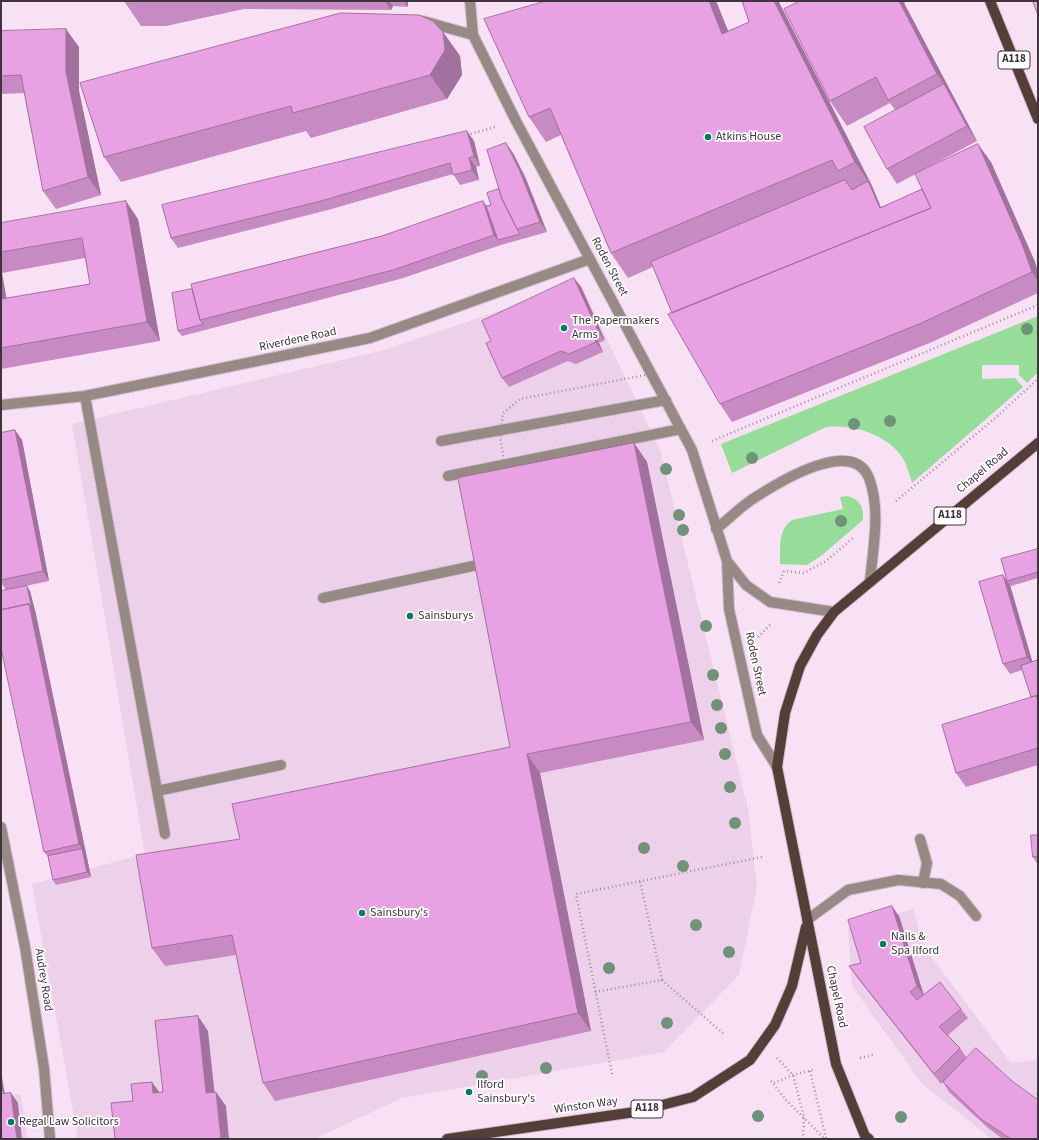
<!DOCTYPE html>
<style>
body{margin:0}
#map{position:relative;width:1039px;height:1140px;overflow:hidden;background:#f8e0f5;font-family:"Source Sans 3",sans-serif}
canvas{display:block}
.frame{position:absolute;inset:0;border:2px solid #3d343c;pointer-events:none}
</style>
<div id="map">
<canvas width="1039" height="1140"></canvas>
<div class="frame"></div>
</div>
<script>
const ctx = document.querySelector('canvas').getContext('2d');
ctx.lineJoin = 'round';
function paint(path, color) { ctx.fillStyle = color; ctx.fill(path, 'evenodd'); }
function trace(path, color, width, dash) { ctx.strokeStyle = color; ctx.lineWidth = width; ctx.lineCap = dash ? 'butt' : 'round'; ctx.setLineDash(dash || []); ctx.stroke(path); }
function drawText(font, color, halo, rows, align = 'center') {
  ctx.font = font + ' "Source Sans 3",sans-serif'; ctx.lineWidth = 3.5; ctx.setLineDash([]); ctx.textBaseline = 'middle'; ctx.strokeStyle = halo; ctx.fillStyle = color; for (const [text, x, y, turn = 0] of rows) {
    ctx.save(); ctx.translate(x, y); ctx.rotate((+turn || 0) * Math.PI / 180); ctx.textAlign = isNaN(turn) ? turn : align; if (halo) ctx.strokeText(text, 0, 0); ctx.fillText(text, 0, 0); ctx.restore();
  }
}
const built = new Path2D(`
 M 580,283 L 660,450 L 748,809 L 757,887 L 739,975 L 664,1052 L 402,1098 L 314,1139 L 78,1139 L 32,884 L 145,854 L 72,424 L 388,349 Z
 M 913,909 L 924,947 L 1011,1063 L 1038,1060 L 1038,1139 L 992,1139 L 923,1085 L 852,986 L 848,928 Z
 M 21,1094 L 27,1139 L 1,1139 L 1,1097 Z`);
const green = new Path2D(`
 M 1038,316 L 1038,372 L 1027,383 L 1019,375 L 1019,365 L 982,365 L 982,379 L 1015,378 L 1023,387 L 912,483 C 910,476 908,469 905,462 C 891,435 854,424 826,427 L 732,473 L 721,444 Z
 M 848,496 C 860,500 864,507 863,520 L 821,556 L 807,565 L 780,564 C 781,549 777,530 792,520 L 843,509 L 840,497 Z`);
const path = new Path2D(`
 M 467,135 L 495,127
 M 712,441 L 1038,305
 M 896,501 L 993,420 L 1038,379
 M 779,583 L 784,571 L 804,573 L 826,561 L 853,538
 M 758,637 L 771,624
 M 662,980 L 725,1035
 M 595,992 L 662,980 L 640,881
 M 777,1058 L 793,1075 L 804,1117 L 803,1139
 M 860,1058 L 873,1055
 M 810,1071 L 826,1138
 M 612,1074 L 576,894 L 762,857
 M 771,1081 L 785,1099 L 825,1139
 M 774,1083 L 793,1075 L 815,1069`);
const minor = new Path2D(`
 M 470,1 L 473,35 L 516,121 L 692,450 L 727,561 L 729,609 L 757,735 L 777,767
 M 423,21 L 473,35
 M 85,396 L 165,834
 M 1,405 L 85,396 L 370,338 L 590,259
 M 441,441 L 666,400
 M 448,476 L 681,429
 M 716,529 C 730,518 743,504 759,495 C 781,481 853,437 869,478 C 881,510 873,548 870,581
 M 727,561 L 746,585 L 770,602 L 834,612
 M 323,598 L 487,563
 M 157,791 L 281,765
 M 1,827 L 25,947 L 44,1068 L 50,1139
 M 920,839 L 927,863 L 923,883
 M 807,920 L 848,890 L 898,880 L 941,884 L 960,896 L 976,916`);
const major = new Path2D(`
 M 990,1 L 1038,119
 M 447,1139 L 635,1112 L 693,1097 L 750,1060 L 775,1025 L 792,986 L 806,927
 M 869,1139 L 865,1136 L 836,1064 L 777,767 L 785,713 L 800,666 L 817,635 L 834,612 L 1038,443`);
const pathBridge = new Path2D(`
 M 506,472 L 500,437 L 503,413 L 520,399 L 651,374`);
const trees = [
 [1027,329],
 [890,421],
 [854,424],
 [752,458],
 [666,469],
 [679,515],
 [841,521],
 [683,530],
 [706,626],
 [713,675],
 [717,705],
 [721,728],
 [725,754],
 [730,787],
 [735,823],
 [644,848],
 [683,866],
 [696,925],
 [729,952],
 [609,968],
 [667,1023],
 [546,1068],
 [482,1076],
 [758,1116],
 [901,1117]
];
const wall = new Path2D(`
 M 124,1 L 408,1 L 408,7 L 393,6 L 391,10 L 244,9 L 166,26 L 141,26 Z
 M 546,1 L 716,1 L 728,31 L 749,22 L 778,1 L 872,186 L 881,207 L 991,162 L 1035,262 L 1038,272 L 1038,293 L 932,342 L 732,422 L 720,404 L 672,313 L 653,267 L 628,278 L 611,253 L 561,135 L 546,142 L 529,117 Z
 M 800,1 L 908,1 L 904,3 L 977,141 L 897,184 L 887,169 L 895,110 L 890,103 L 847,126 L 830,101 Z
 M 1,31 L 79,47 L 79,91 L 101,195 L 56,209 L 43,191 L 24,93 L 1,94 Z
 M 443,32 L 460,56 L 462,75 L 447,99 L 311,138 L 306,131 L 121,182 L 104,157 Z
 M 467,131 L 474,141 L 480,166 L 476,167 L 479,180 L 460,185 L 453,174 L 328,210 L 178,248 L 171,238 Z
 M 513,153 L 526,179 L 547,232 L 501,245 L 400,279 L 182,336 L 178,331 L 192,289 L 491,205 L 499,189 Z
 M 138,219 L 160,341 L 1,369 L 1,223 ZM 85,258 L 90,284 L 6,299 L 2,273 Z
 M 574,278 L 581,287 L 605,340 L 599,343 L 603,352 L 576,364 L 568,361 L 509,387 L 502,378 L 491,341 Z
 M 15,430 L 22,440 L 49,581 L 6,590 L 1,582 L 1,433 Z
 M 634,443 L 647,462 L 704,740 L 540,773 L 591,1031 L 275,1101 L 263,1083 L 236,955 L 165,966 L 152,948 L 240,839 L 510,747 Z
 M 1038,549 L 1038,578 L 1011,586 L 1010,585 L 1032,662 L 1038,660 L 1038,765 L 966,787 L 956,773 L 1032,698 L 1022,670 L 1010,674 L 1003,664 L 1007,580 Z
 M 30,591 L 91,877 L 56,885 L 53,880 L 48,857 L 44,852 Z
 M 1038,835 L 1038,865 L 1033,857 Z
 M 899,916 L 924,995 L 961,1009 L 968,1018 L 948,1035 L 960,1048 L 967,1058 L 1038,1139 L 1003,1139 L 988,1128 L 949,1092 L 943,1082 L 945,1080 L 941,1084 L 856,976 L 849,966 L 861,963 Z`);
const shadedWall = new Path2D(`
 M 385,1 L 389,1 L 393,6 L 391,10 Z
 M 404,1 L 408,1 L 408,7 Z
 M 709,1 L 716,1 L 739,58 L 722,34 Z
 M 774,1 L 778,1 L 779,2 L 872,186 L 883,213 L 880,208 L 868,181 L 855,162 Z
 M 899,1 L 903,1 L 904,3 L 977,141 L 967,126 L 944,84 L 937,74 Z
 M 66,29 L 79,47 L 79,91 L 101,195 L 88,177 L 66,72 Z
 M 443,32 L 460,56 L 462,75 L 447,99 L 430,75 Z
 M 467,131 L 474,141 L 480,166 L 474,156 Z
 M 506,143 L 513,153 L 526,179 L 547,232 L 540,222 Z
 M 978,144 L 991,162 L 1035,262 L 1038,272 L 1038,281 L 1032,272 Z
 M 469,158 L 476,167 L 479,180 L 472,170 Z
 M 126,201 L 138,219 L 160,341 L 147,322 Z
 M 483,201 L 490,211 L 498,240 L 494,235 Z
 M 1,272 L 2,273 L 10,318 L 1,306 Z
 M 574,278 L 581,287 L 605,340 L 598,331 Z
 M 592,333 L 599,343 L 603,352 L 596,342 Z
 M 15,430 L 22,440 L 49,581 L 43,571 Z
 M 634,443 L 647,462 L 704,740 L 691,722 Z
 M 1003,575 L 1010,585 L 1034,667 L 1027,657 Z
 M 27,586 L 30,591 L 36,614 L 91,877 L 87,872 L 82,849 L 79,844 L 29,604 Z
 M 527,754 L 540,773 L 591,1031 L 578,1013 Z
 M 892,906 L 899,916 L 924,996 L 917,986 Z
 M 198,1016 L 208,1031 L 216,1107 L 206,1093 Z
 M 1,1071 L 5,1095 L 1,1090 Z
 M 152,1082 L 162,1096 L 153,1093 Z
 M 216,1092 L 226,1106 L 229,1139 L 221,1139 Z
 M 11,1093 L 18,1103 L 22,1139 L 17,1139 Z`);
const building = new Path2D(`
 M 546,1 L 709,1 L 722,34 L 749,22 L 742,1 L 774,1 L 855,162 L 838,171 L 832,160 L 611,253 L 550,108 L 529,117 L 484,19 Z
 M 800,1 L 899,1 L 937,74 L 888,100 L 876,77 L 830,101 L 784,9 Z
 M 1033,1 L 1038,1 L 1038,15 Z
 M 341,13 L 419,15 L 433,21 L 443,32 L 445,50 L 430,75 L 293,113 L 291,106 L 104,157 L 80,83 Z
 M 66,29 L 66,72 L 88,177 L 43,191 L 21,75 L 1,76 L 1,31 Z
 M 944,84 L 967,126 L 887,169 L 864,127 Z
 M 467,131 L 474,156 L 469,158 L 472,170 L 453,175 L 450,163 L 321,201 L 171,238 L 162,205 Z
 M 506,143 L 519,169 L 540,222 L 517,229 L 502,199 L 487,150 Z
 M 978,144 L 1022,244 L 1032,272 L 919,324 L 720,404 L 668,314 L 931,208 L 915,174 Z
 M 845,180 L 852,190 L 868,181 L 880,208 L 922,189 L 931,208 L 672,313 L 651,262 Z
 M 499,189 L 502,199 L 517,229 L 520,234 L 498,240 L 486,206 L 491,205 L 487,193 Z
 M 126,201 L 147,322 L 1,348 L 1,299 L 90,284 L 82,238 L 1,252 L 1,223 Z
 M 483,201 L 494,235 L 393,270 L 200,320 L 191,284 L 382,236 Z
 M 574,278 L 598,331 L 592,333 L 596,342 L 569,354 L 561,351 L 502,378 L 486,343 L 491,341 L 482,321 Z
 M 192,289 L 200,320 L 203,324 L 178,331 L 172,293 Z
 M 15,430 L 43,571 L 1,580 L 1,433 Z
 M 634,443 L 691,722 L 527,754 L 578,1013 L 263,1083 L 232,935 L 152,948 L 136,855 L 240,839 L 232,804 L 510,747 L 458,478 Z
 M 1038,549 L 1038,572 L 1007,581 L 1001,559 Z
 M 1003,575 L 1027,657 L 1003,664 L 979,582 Z
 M 27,586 L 32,609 L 29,604 L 1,610 L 1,591 Z
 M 29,604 L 79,844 L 44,852 L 1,648 L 1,610 Z
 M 1038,660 L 1038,695 L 1031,697 L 1021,666 Z
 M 1036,696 L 1038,701 L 1038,748 L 956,773 L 942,725 Z
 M 1031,835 L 1038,835 L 1038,856 L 1033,857 Z
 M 82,849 L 87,872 L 53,880 L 48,856 Z
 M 892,906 L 917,986 L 910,992 L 917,1000 L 940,982 L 961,1009 L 939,1027 L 960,1048 L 934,1074 L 849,966 L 861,963 L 848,920 Z
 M 198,1016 L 206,1093 L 216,1092 L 221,1139 L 115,1139 L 111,1103 L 133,1101 L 131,1084 L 152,1082 L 153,1093 L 163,1092 L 155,1021 Z
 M 976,1048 L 1012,1081 L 1038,1100 L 1038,1139 L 1011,1139 L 981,1119 L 943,1082 Z
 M 11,1093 L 17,1139 L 1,1139 L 1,1094 Z`);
const markers = [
 [708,137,4,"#007f5f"],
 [564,328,4,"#007f5f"],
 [410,616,4,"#007f5f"],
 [362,913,4,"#007f5f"],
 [883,944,4,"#007f5f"],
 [469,1092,4,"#007f5f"],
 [11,1122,4,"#007f5f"]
];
const shields = [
 [1014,60,32],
 [950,516,32],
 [647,1109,32]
];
const shieldNames = [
 ["A118",1014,60],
 ["A118",950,516],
 ["A118",647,1109]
];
const poiNames = [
 ["Atkins House",716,137],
 ["The Papermakers",572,321],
 ["Arms",572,335],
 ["Sainsburys",418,616],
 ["Sainsbury's",370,913],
 ["Nails &",891,937],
 ["Spa Ilford",891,951],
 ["Ilford",477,1085],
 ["Sainsbury's",477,1099],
 ["Regal Law Solicitors",19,1122]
];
const streetNames = [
 ["Roden Street",609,267,62],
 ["Riverdene Road",298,340,-12],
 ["Chapel Road",983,471,-40],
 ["Roden Street",755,664,78],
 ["Audrey Road",43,980,81],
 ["Chapel Road",836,997,78],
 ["Winston Way",586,1106,-8]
];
paint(built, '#edd1ea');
paint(green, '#97dd9a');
trace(minor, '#d3bed0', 12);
trace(major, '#d3bed0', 12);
trace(path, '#a08f9e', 2.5, [1, 3]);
trace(minor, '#978a85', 10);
trace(major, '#533f37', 10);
trace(pathBridge, '#a08f9e', 2.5, [1, 3]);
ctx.fillStyle = '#709278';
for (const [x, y] of trees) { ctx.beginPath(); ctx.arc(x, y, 6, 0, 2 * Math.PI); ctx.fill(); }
paint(wall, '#c88ac2');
paint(shadedWall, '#a2719e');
paint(building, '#e8a1e2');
trace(building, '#a2719e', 1);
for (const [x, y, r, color] of markers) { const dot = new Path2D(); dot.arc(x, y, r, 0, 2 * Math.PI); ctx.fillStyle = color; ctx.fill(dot); trace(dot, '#fff', 1.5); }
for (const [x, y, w] of shields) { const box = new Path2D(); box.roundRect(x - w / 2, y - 9, w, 18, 3); ctx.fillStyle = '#fff'; ctx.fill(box); trace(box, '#3d343c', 1); }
drawText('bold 11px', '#3d343c', null, shieldNames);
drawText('12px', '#3d343c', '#fff', poiNames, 'left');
drawText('12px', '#3d343c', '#fff', streetNames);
</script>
